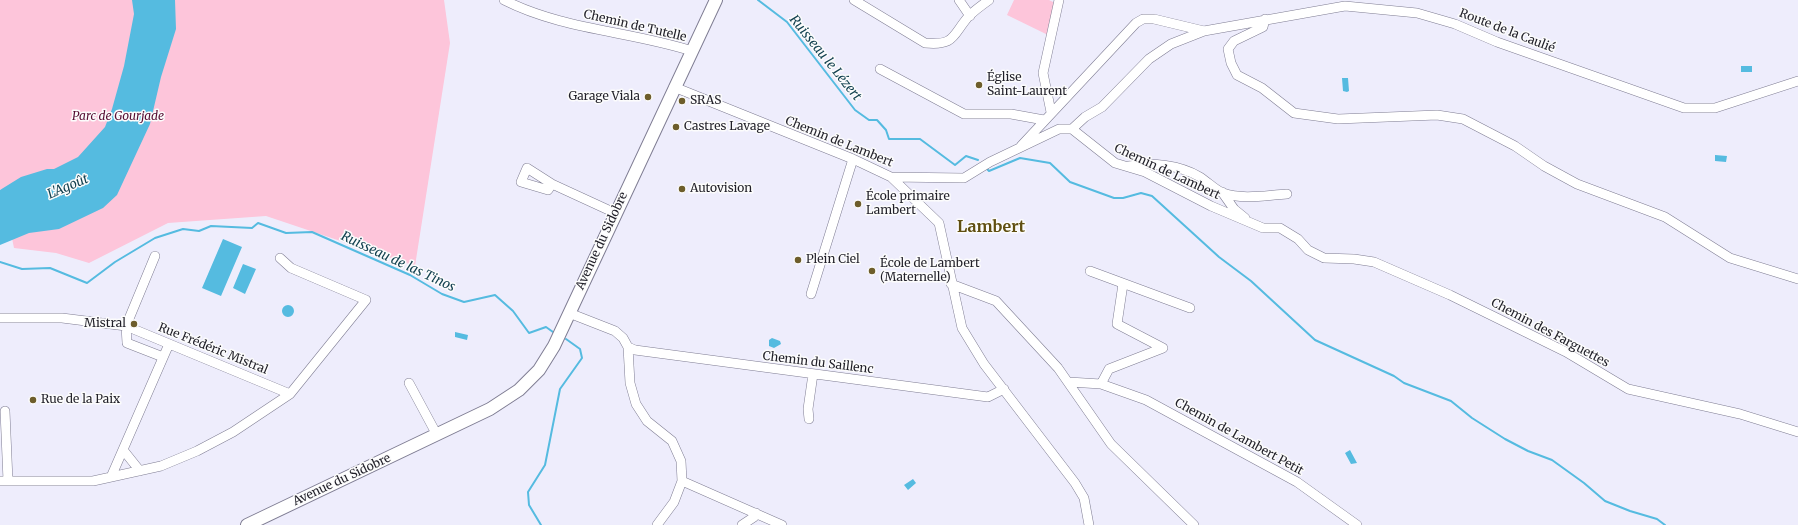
<!DOCTYPE html>
<meta charset="utf-8">
<style>
body{margin:0}
canvas{display:block;background:#eeedfc}
</style>
<canvas width="1798" height="525"></canvas>
<script>
const ctx = document.querySelector('canvas').getContext('2d');
ctx.lineJoin = 'round';
function paint(path, color) { ctx.fillStyle = color; ctx.fill(path, 'evenodd'); }
function trace(path, color, width, dash) { ctx.strokeStyle = color; ctx.lineWidth = width; ctx.lineCap = dash ? 'butt' : 'round'; ctx.setLineDash(dash || []); ctx.stroke(path); }
function drawText(font, color, halo, rows, align = 'center') {
  ctx.font = font + ' Merriweather,serif'; ctx.lineWidth = 3; ctx.setLineDash([]); ctx.textBaseline = 'middle'; ctx.strokeStyle = halo; ctx.fillStyle = color; for (const [text, x, y, turn = 0] of rows) {
    ctx.save(); ctx.translate(x, y); ctx.rotate((+turn || 0) * Math.PI / 180); ctx.textAlign = isNaN(turn) ? turn : align; if (halo) ctx.strokeText(text, 0, 0); ctx.fillText(text, 0, 0); ctx.restore();
  }
}
const green = new Path2D(`
 M 0,0 L 444,0 L 450,43 L 415,266 L 266,216 L 168,223 L 89,263 L 56,253 L 14,248 L 2,189 L 0,190 Z
 M 1014,0 L 1049,0 L 1055,3 L 1048,35 L 1007,15 Z`);
const water = new Path2D(`
 M 132,0 L 175,0 L 176,29 L 161,77 L 150,124 L 117,195 L 103,208 L 59,229 L 29,233 L 0,245 L 0,190 L 21,177 L 47,169 L 54,169 L 78,157 L 105,127 L 112,109 L 124,66 L 134,14 Z
 M 1741,66 L 1752,66 L 1752,72 L 1741,72 Z
 M 1342,78 L 1348,78 L 1349,91 L 1347,92 L 1343,91 Z
 M 1715,155 L 1727,156 L 1726,162 L 1715,161 Z
 M 223,239 L 242,247 L 221,296 L 202,288 Z
 M 243,264 L 256,269 L 245,294 L 233,288 Z
 M282 311a6 6 0 1 1 12 0a6 6 0 1 1-12 0Z
 M 455,332 L 468,335 L 467,340 L 455,337 Z
 M 772,338 L 780,341 L 781,344 L 774,348 L 769,346 L 769,340 Z
 M 1350,450 L 1357,463 L 1351,464 L 1345,453 Z
 M 913,479 L 916,483 L 908,490 L 904,485 Z`);
const stream = new Path2D(`
 M 758,0 L 787,22 L 855,110 L 869,120 L 877,120 L 886,130 L 889,139 L 920,139 L 955,165 L 966,156 L 978,160
 M 986,168 L 989,171 L 1020,158 L 1050,163 L 1070,182 L 1114,198 L 1123,198 L 1141,193 L 1152,196 L 1219,257 L 1251,281 L 1315,340 L 1394,376 L 1404,383 L 1451,401 L 1472,418 L 1505,439 L 1528,451 L 1552,460 L 1584,483 L 1605,501 L 1630,511 L 1657,519 L 1665,525
 M 0,262 L 22,269 L 50,268 L 87,283 L 115,262 L 155,238 L 183,229 L 199,231 L 211,226 L 252,228 L 258,223 L 286,233 L 312,232 L 410,275 L 442,294 L 464,302 L 495,295 L 513,311 L 529,333 L 546,327 L 553,332
 M 541,525 L 529,505 L 528,492 L 545,465 L 560,389 L 582,358 L 580,349 L 566,339`);
const minor = new Path2D(`
 M 504,0 C 563,30 630,31 692,51
 M 854,0 L 925,43 C 956,46 952,35 969,16 C 975,10 982,5 989,0
 M 959,0 L 970,16
 M 1265,19 L 1263,27 L 1234,41 L 1228,49 L 1231,63 L 1237,75 L 1262,88 L 1294,113 L 1338,119 L 1437,115 L 1463,119 L 1515,146 L 1544,166 L 1577,184 L 1665,217 L 1730,258 L 1798,279
 M 880,69 L 964,114 L 1011,114 L 1044,120
 M 674,87 L 853,159 L 891,177 L 964,178 L 990,162 L 1059,129 L 1072,129 L 1115,163 L 1145,172 L 1211,206 L 1263,228 L 1280,228 L 1298,239 L 1308,250 L 1324,258 L 1354,259 L 1374,262 L 1450,295 L 1566,352 L 1628,389 L 1740,414 L 1798,432
 M 1051,112 L 1043,73 L 1059,0
 M 1072,129 L 1085,117 L 1102,107 L 1149,59 L 1171,44 L 1204,31
 M 1021,146 L 1136,23 L 1143,19 L 1154,19 L 1204,31 L 1345,6 L 1417,13 L 1455,24 L 1497,42 L 1684,108 L 1715,108 L 1798,81
 M 1129,166 C 1152,162 1180,165 1200,177 C 1208,182 1215,190 1223,193 C 1243,200 1267,195 1287,194
 M 891,177 L 939,223 L 962,328 L 984,364 L 1075,483 L 1084,498 L 1089,525
 M 552,184 L 548,190 L 521,182 L 527,168 L 552,184 L 615,213
 M 1222,192 L 1234,209 L 1245,218
 M 155,256 L 126,326 L 127,343 L 163,357
 M 1090,271 L 1190,308
 M 951,284 L 996,301 L 1058,368 L 1111,444 L 1194,525
 M 811,294 L 853,159
 M 569,313 L 615,331 L 623,338 L 628,347 L 630,383 L 636,404 L 647,421 L 672,441 L 681,461 L 682,481 L 674,502 L 657,525
 M 0,318 L 62,318 L 126,326 L 290,394
 M 628,347 L 635,350 L 988,397 L 1004,389
 M 1069,382 L 1101,384 L 1146,400 L 1297,482 L 1357,525
 M 409,383 L 437,435
 M 1101,384 L 1109,369 L 1163,348 L 1117,324 L 1123,284
 M 5,411 L 8,481
 M 809,419 L 808,409 L 813,374
 M 124,451 L 140,471
 M 111,477 L 169,344
 M 0,481 L 93,481 L 161,466 L 197,451 L 233,432 L 290,394 L 366,300 L 291,268 L 280,258
 M 682,481 L 782,525
 M 742,525 L 754,517 L 756,513`);
const secondary = new Path2D(`
 M 247,525 L 490,409 L 519,390 L 539,370 L 554,346 L 716,0`);
const markers = [
 [979,85,4,"#6d5d2b"],
 [648,97,4,"#6d5d2b"],
 [682,101,4,"#6d5d2b"],
 [676,127,4,"#6d5d2b"],
 [682,189,4,"#6d5d2b"],
 [858,204,4,"#6d5d2b"],
 [798,260,4,"#6d5d2b"],
 [872,271,4,"#6d5d2b"],
 [134,324,4,"#6d5d2b"],
 [33,400,4,"#6d5d2b"]
];
const streetNames = [
 ["Chemin de Tutelle",635,26,13],
 ["Route de la Caulié",1507,31,21],
 ["Chemin de Lambert",839,142,22],
 ["Chemin de Lambert",1167,172,25],
 ["Avenue du Sidobre",602,241,-65],
 ["Chemin des Farguettes",1550,333,28],
 ["Rue Frédéric Mistral",213,349,22],
 ["Chemin du Saillenc",818,363,7],
 ["Chemin de Lambert Petit",1239,437,29],
 ["Avenue du Sidobre",342,480,-25]
];
const poiNames = [
 ["Église",987,78],
 ["Saint-Laurent",987,92],
 ["Garage Viala",640,97,"right"],
 ["SRAS",690,101],
 ["Castres Lavage",684,127],
 ["Autovision",690,189],
 ["École primaire",866,197],
 ["Lambert",866,211],
 ["Plein Ciel",806,260],
 ["École de Lambert",880,264],
 ["(Maternelle)",880,278],
 ["Mistral",126,324,"right"],
 ["Rue de la Paix",41,400]
];
const parkNames = [
 ["Parc de Gourjade",118,117]
];
const waterNames = [
 ["Ruisseau le Lézert",825,58,51],
 ["L'Agoût",68,187,-23],
 ["Ruisseau de las Tinos",398,262,25]
];
const districtNames = [
 ["Lambert",991,227]
];
paint(green, '#fdc5da');
paint(water, '#55bbe0');
trace(stream, '#55bbe0', 2);
trace(minor, '#7f7d93', 10);
trace(secondary, '#7f7d93', 14);
trace(minor, '#fff', 9);
trace(secondary, '#fff', 12);
for (const [x, y, r, color] of markers) { const dot = new Path2D(); dot.arc(x, y, r, 0, 2 * Math.PI); ctx.fillStyle = color; ctx.fill(dot); trace(dot, '#fcfcfc', 1.5); }
drawText('12px', '#201f28', '#fcfcfc', streetNames);
drawText('12px', '#201f28', '#fcfcfc', poiNames, 'left');
drawText('italic 12px', '#550c32', '#fcfcfc', parkNames);
drawText('italic 13px', '#134150', '#fcfcfc', waterNames);
drawText('bold 16px', '#604f11', '#fcfcfc', districtNames);
</script>
